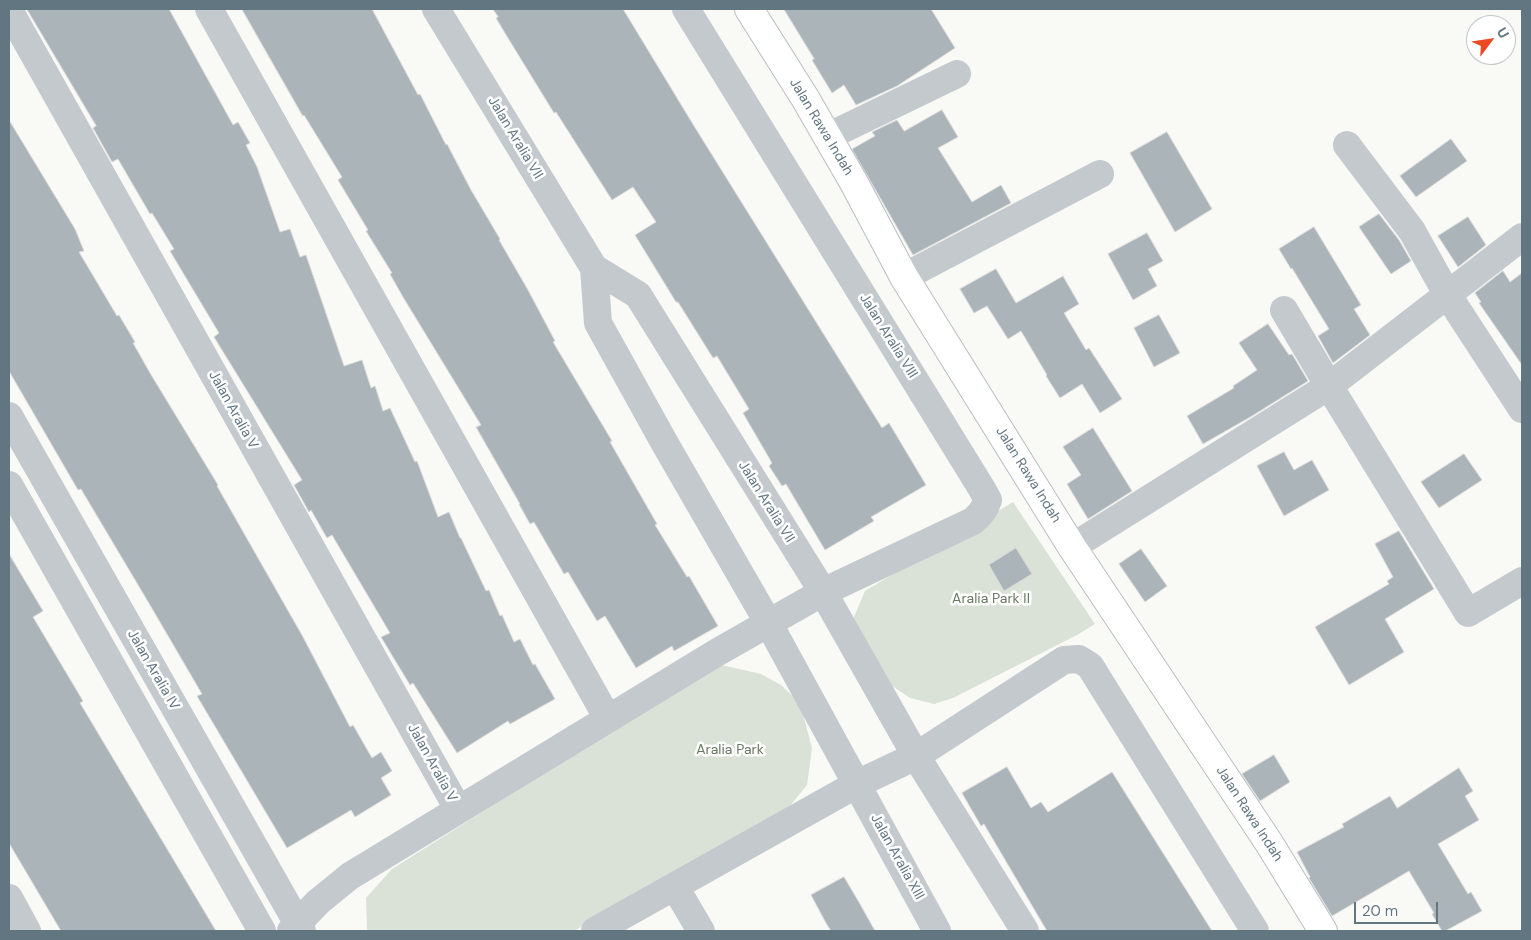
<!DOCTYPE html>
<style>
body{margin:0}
#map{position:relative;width:1531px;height:940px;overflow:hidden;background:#f9f9f6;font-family:"DM Sans",sans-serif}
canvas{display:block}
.frame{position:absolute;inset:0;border:10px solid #627682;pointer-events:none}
.north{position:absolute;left:1466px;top:15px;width:50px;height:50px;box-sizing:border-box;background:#fff;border:1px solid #c0c8cd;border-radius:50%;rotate:59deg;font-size:14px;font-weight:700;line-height:20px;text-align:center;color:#627682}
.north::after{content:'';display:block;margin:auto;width:18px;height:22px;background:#eb4824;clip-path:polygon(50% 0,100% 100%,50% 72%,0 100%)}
.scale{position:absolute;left:1354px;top:902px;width:84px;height:22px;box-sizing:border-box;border:2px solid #627682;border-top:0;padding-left:6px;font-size:15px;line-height:18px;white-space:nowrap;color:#627682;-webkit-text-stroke:4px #fff;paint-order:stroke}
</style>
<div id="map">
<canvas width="1531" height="940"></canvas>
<div class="frame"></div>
<div class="north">U</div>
<div class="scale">20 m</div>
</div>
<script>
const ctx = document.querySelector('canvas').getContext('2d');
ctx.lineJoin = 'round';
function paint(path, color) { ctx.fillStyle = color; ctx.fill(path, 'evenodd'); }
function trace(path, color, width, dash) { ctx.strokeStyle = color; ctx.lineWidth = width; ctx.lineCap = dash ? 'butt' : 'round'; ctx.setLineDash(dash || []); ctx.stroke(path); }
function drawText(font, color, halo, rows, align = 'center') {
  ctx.font = font + ' "DM Sans",sans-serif'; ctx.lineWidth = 5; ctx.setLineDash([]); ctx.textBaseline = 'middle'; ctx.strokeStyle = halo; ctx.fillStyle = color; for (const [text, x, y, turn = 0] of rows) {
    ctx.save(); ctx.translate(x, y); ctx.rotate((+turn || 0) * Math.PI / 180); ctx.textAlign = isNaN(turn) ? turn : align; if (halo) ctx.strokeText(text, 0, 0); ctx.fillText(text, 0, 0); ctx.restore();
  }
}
const green = new Path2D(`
 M 1013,502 L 1095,624 L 1077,635 L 953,698 L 934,704 L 910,698 L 885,681 L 851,624 L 865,591 Z
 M 717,664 L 761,674 L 781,685 L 800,703 L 812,748 L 807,785 L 789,807 L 574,931 L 367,931 L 366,898 L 392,869 Z`);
const building = new Path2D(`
 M 27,9 L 169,9 L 233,125 L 238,122 L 250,143 L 246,145 L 257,167 L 280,232 L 290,229 L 300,257 L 306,255 L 344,366 L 362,360 L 371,388 L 375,386 L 383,411 L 390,408 L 415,462 L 417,461 L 438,517 L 449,512 L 460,538 L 461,538 L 486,591 L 489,590 L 500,616 L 502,615 L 514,642 L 520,639 L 533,665 L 535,664 L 555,699 L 510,724 L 508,721 L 457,753 L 413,683 L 410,685 L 381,637 L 390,633 L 332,535 L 327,538 L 311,510 L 309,512 L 294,485 L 302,480 L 214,337 L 219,333 L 170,251 L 174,249 L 152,213 L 150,214 L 118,159 L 112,162 L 93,128 L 96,126 Z
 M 242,9 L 372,9 L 418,95 L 420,94 L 446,145 L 447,144 L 471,190 L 500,239 L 499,240 L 528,290 L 555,341 L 553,342 L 612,441 L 610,442 L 657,524 L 655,525 L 687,577 L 689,576 L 718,626 L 674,651 L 672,646 L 636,668 L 605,616 L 597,621 L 568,572 L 564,574 L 534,522 L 530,524 L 519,504 L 520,504 L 476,427 L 481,425 L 403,297 L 390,274 L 392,273 L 366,231 L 368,230 L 338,180 L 342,177 L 304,115 L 303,116 Z
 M 493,9 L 623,9 L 694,126 L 864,399 L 882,428 L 889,423 L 926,485 L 871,517 L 874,521 L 825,550 L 786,484 L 782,486 L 769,466 L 772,463 L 743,413 L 749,409 L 717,356 L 713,358 L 678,302 L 676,302 L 635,235 L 656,222 L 633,187 L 612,200 L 556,112 L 554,113 L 508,38 L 496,18 L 498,17 Z
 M 784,9 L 931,9 L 955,48 L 897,86 L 856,105 L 844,85 L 832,93 L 812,60 L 814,59 Z
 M 942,110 L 958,137 L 938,148 L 972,202 L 1001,185 L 1011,203 L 913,255 L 852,149 L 875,136 L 872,132 L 897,120 L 904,131 Z
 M 9,120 L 75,229 L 84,251 L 79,252 L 117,316 L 119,315 L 135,342 L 133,343 L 150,373 L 218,485 L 217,486 L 303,637 L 350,727 L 353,725 L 372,758 L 381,752 L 392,771 L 381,778 L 391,795 L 355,817 L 351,810 L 287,848 L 197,696 L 202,694 L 150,605 L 81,489 L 78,490 L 9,371 Z
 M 1167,132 L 1212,209 L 1175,232 L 1130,153 Z
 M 1451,139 L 1467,161 L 1416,197 L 1400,176 Z
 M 1379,214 L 1399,240 L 1411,261 L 1391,274 L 1359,227 Z
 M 1468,217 L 1486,245 L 1458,267 L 1438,236 Z
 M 1314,227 L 1361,305 L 1354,309 L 1370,335 L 1333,363 L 1318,336 L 1329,329 L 1292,268 L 1291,269 L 1279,249 Z
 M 1147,233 L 1163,261 L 1148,269 L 1157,286 L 1133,300 L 1108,254 Z
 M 996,269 L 1016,303 L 1063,276 L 1079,304 L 1064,313 L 1086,350 L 1089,348 L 1122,399 L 1100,413 L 1082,384 L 1060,398 L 1046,376 L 1047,375 L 1021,331 L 1008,339 L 987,306 L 974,313 L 960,289 Z
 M 1503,271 L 1510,282 L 1522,273 L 1522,365 L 1479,303 L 1481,302 L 1475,293 Z
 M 1159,315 L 1180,353 L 1154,367 L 1134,328 Z
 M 1268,324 L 1289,355 L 1292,354 L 1308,381 L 1252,416 L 1203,444 L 1187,416 L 1234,388 L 1233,386 L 1257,370 L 1239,343 Z
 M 1093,428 L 1132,491 L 1088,519 L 1067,484 L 1081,475 L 1063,447 Z
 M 1284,452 L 1294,470 L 1312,460 L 1329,490 L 1284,516 L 1257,466 Z
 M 1464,454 L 1482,480 L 1439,508 L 1421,482 Z
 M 1399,531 L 1434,589 L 1385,619 L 1404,652 L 1349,685 L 1315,627 L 1389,584 L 1387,581 L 1393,577 L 1375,544 Z
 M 1016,548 L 1032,574 L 1004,591 L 989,565 Z
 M 1141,549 L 1167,586 L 1145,602 L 1119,564 Z
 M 9,554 L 43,611 L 33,617 L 83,701 L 80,703 L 216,931 L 61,931 L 9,843 Z
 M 1274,755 L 1290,782 L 1260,801 L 1242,774 Z
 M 1007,767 L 1031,808 L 1041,802 L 1048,812 L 1112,772 L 1212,931 L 1047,931 L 984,824 L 981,826 L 962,793 Z
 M 1459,768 L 1473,791 L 1465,796 L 1479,820 L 1438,844 L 1468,894 L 1471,892 L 1482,911 L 1445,931 L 1442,931 L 1432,914 L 1434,913 L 1409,871 L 1332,916 L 1309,878 L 1310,877 L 1297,852 L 1344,827 L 1342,824 L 1390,796 L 1397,808 Z
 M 844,877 L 860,904 L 875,931 L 831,931 L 826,923 L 811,895 Z`);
const street = new Path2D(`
 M 209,9 L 608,719
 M 436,9 L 594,268 L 598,323 L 664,442 L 769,624 L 937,931
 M 9,10 L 458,809
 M 827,137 L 957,74
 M 1347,145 L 1412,231 L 1447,294 L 1522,409
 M 594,268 L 638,295 L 823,592 L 916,756 L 1025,931
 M 904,277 L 1100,174
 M 1284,310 L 1329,386 L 1468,613 L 1522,581
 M 9,416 L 302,931
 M 9,485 L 262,931
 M 1072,547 L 1329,386 L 1522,237
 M 675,887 L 701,931
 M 9,898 L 27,931
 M 291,931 L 298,923 L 318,902 L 350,876 L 716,653 L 823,592 L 973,521 C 981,514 985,509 988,500 L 982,489 L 686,9
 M 595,931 L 857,784 L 916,756 L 1064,660 L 1079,659 L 1090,666 L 1255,931`);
const secondary = new Path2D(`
 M 749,9 L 805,98 L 853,181 L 904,277 L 1072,547 L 1269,843 L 1323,931`);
const streetNames = [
 ["Jalan Rawa Indah",821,127,59],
 ["Jalan Aralia VII",515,138,59],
 ["Jalan Aralia VIII",888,336,58],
 ["Jalan Aralia V",233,410,61],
 ["Jalan Rawa Indah",1028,475,58],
 ["Jalan Aralia VII",766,502,58],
 ["Jalan Aralia IV",153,670,60],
 ["Jalan Aralia V",432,763,61],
 ["Jalan Rawa Indah",1249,814,57],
 ["Jalan Aralia XIII",897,857,61]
];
const parkNames = [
 ["Aralia Park II",991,599],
 ["Aralia Park",730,750]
];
paint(green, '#dae1d7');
paint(building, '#aab4b9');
trace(building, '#dadad8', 1);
trace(secondary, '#b8bec2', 30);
trace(street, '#c3c9cc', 28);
trace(secondary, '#fff', 28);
drawText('14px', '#627682', '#fff', streetNames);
drawText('14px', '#677a61', '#fff', parkNames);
</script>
